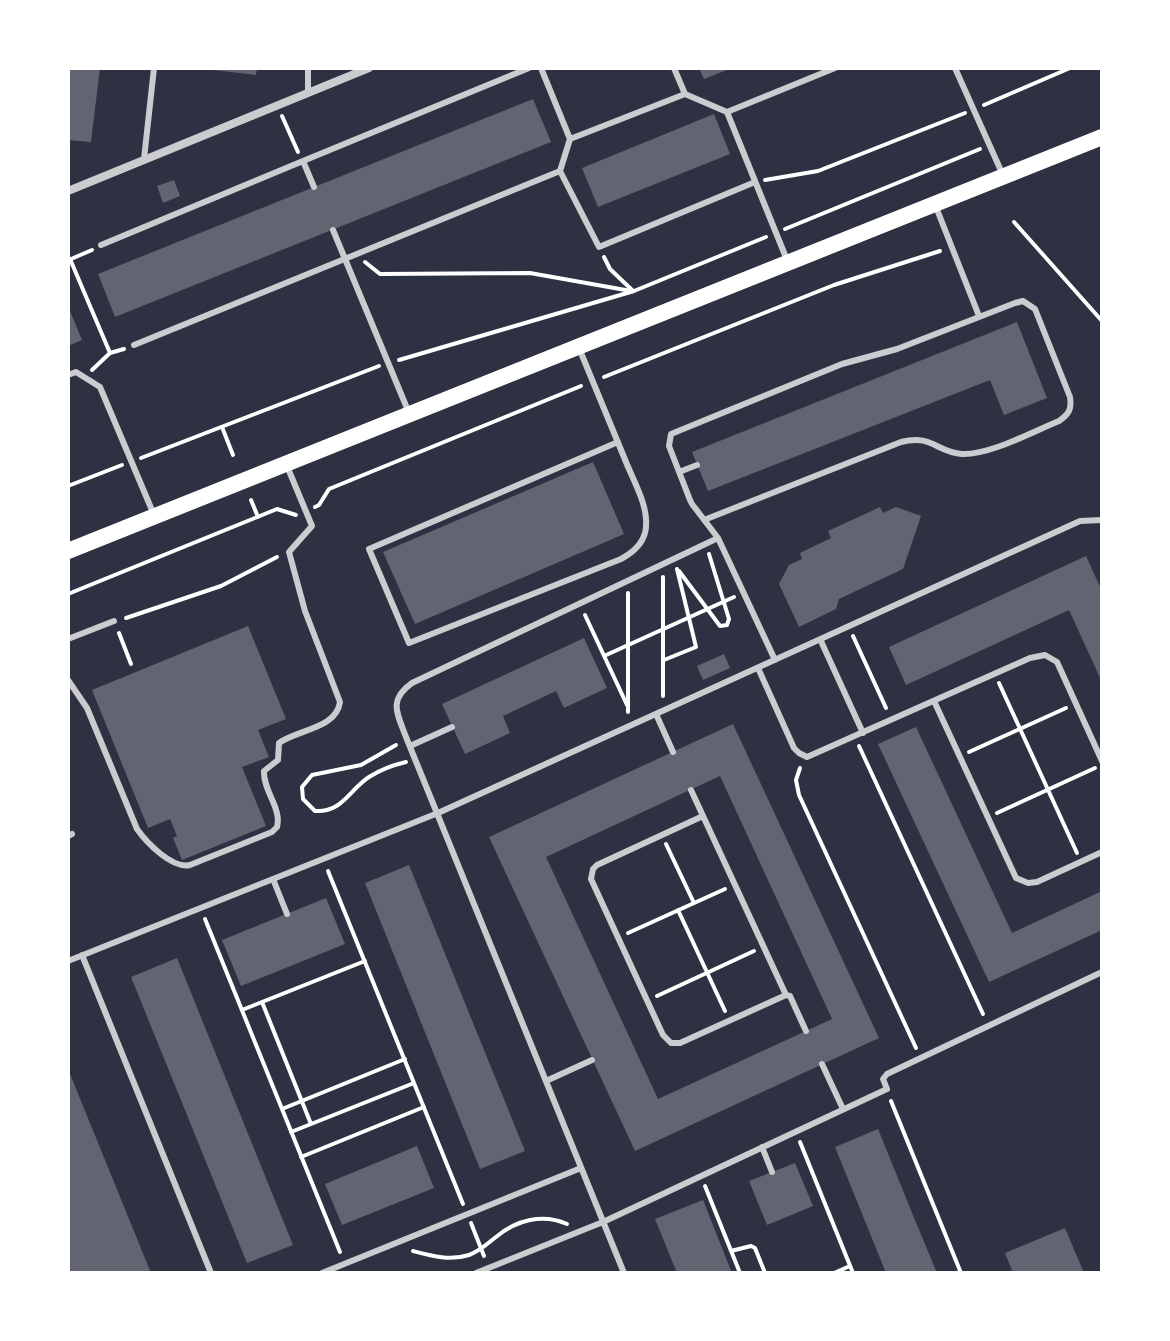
<!DOCTYPE html>
<style>
body{margin:0}
#map{position:relative;width:1170px;height:1341px;overflow:hidden;background:#2d3142;font-family:Lato,sans-serif}
canvas{display:block}
.frame{position:absolute;inset:0;border:70px solid #fff;pointer-events:none}
</style>
<div id="map">
<canvas width="1170" height="1341"></canvas>
<div class="frame"></div>
</div>
<script>
const ctx = document.querySelector('canvas').getContext('2d');
ctx.lineJoin = 'round';
function paint(path, color) { ctx.fillStyle = color; ctx.fill(path, 'evenodd'); }
function trace(path, color, width, dash) { ctx.strokeStyle = color; ctx.lineWidth = width; ctx.lineCap = dash ? 'butt' : 'round'; ctx.setLineDash(dash || []); ctx.stroke(path); }
const building = new Path2D(`
 M 68,68 L 100,68 L 91,142 L 68,140 Z
 M 214,68 L 257,68 L 256,75 L 214,70 Z
 M 699,68 L 732,68 L 704,79 Z
 M 533,99 L 551,142 L 115,317 L 98,274 Z
 M 714,114 L 730,154 L 598,207 L 582,168 Z
 M 174,180 L 180,196 L 163,203 L 157,186 Z
 M 68,306 L 82,340 L 68,346 Z
 M 1017,322 L 1047,398 L 1004,415 L 990,380 L 708,491 L 692,452 Z
 M 593,462 L 624,534 L 415,624 L 383,552 Z
 M 880,507 L 883,513 L 896,507 L 921,516 L 903,569 L 839,599 L 836,609 L 799,627 L 779,584 L 789,565 L 802,559 L 800,553 L 831,538 L 828,531 Z
 M 1086,556 L 1102,591 L 1102,682 L 1069,610 L 906,685 L 889,647 Z
 M 248,626 L 286,719 L 258,730 L 269,757 L 242,767 L 266,826 L 182,860 L 173,838 L 177,836 L 170,819 L 148,828 L 92,690 Z
 M 584,638 L 607,688 L 564,708 L 556,691 L 503,716 L 510,733 L 465,754 L 442,704 Z
 M 724,654 L 730,668 L 703,680 L 697,666 Z
 M 733,724 L 879,1038 L 635,1151 L 489,837 ZM 720,776 L 832,1019 L 658,1099 L 546,857 Z
 M 916,727 L 1012,933 L 1102,891 L 1102,930 L 989,982 L 878,744 Z
 M 409,865 L 525,1151 L 480,1169 L 365,883 Z
 M 326,898 L 345,944 L 241,986 L 222,940 Z
 M 177,958 L 293,1245 L 247,1263 L 131,977 Z
 M 68,1069 L 151,1273 L 68,1273 Z
 M 878,1129 L 917,1225 L 937,1273 L 886,1273 L 835,1147 Z
 M 417,1146 L 434,1188 L 342,1225 L 325,1184 Z
 M 795,1163 L 813,1206 L 767,1225 L 749,1181 Z
 M 703,1200 L 732,1273 L 677,1273 L 655,1219 Z
 M 1065,1228 L 1084,1273 L 1013,1273 L 1005,1253 Z`);
const path = new Path2D(`
 M 984,105 L 1070,68
 M 282,116 L 298,152
 M 765,180 L 818,171 L 965,113
 M 1014,222 L 1102,321
 M 785,229 L 980,149
 M 604,257 L 610,269 L 632,290
 M 70,259 L 110,353
 M 71,259 L 92,250
 M 365,262 L 380,274 L 530,273 L 631,291
 M 399,360 L 634,291 L 766,237
 M 92,370 L 110,353 L 124,349
 M 604,377 L 834,285 L 940,251
 M 222,427 L 233,455
 M 141,458 L 379,366
 M 68,486 L 122,465
 M 251,500 L 258,517
 M 315,507 L 319,505 L 329,489 L 581,386
 M 679,571 L 720,626 L 727,625 L 729,619 L 709,554
 M 663,577 L 663,696
 M 68,594 L 277,509 L 296,515
 M 585,615 L 627,705
 M 126,618 L 221,586 L 277,557
 M 119,633 L 131,664
 M 853,636 L 886,708
 M 604,656 L 734,597
 M 664,660 L 696,647 L 677,569
 M 999,683 L 1077,853
 M 628,712 L 628,593
 M 396,745 L 361,765 L 312,775 L 302,787 L 303,799 L 315,811 C 342,813 349,790 369,777 C 380,770 393,765 406,762
 M 859,746 L 983,1014
 M 969,752 L 1066,708
 M 800,768 L 796,780 L 799,795 L 916,1048
 M 997,813 L 1095,768
 M 666,844 L 694,903
 M 328,871 L 463,1204
 M 678,910 L 725,1011
 M 205,919 L 340,1252
 M 628,933 L 725,889
 M 657,996 L 754,951
 M 262,1002 L 365,961
 M 242,1010 L 262,1002 L 311,1124
 M 891,1101 L 961,1273
 M 282,1109 L 405,1059
 M 291,1132 L 414,1083
 M 800,1142 L 853,1273
 M 301,1157 L 424,1107
 M 705,1186 L 740,1273
 M 471,1223 L 484,1256
 M 413,1251 C 432,1256 450,1261 469,1255 C 480,1251 487,1244 496,1237 C 516,1220 543,1213 567,1224
 M 731,1251 L 751,1246 L 755,1248 L 765,1273
 M 834,1273 L 850,1266`);
const service = new Path2D(`
 M 541,68 L 570,139
 M 955,68 L 1002,173
 M 308,92 L 308,68
 M 685,94 L 727,112 L 835,68
 M 727,112 L 787,260
 M 144,159 L 154,68
 M 560,171 L 599,247 L 755,182
 M 314,187 L 303,161 L 529,68
 M 936,207 L 979,316
 M 333,230 L 409,413
 M 101,245 L 303,161
 M 134,345 L 560,171 L 570,139 L 685,94 L 674,68
 M 579,348 C 595,386 610,424 626,462 C 634,482 648,505 646,527 C 645,542 634,552 621,559 L 409,643 L 369,549 L 618,442
 M 68,375 L 76,372 L 100,387 L 154,515
 M 679,472 L 697,465
 M 704,520 L 901,442 C 932,434 936,452 962,454 C 990,455 1032,432 1059,421 C 1069,414 1072,409 1070,397 L 1035,309 L 1023,301 L 1015,303 L 897,349 L 842,364 L 671,434 L 669,446 L 690,500 L 692,504 L 718,538 L 775,660
 M 68,639 L 114,621
 M 820,639 L 863,733
 M 758,668 L 794,748 L 799,753 L 807,757 L 1030,658 L 1045,655 L 1057,662 L 1102,761
 M 68,680 L 87,708 L 137,829 C 147,843 172,869 190,865 L 272,832 L 277,827 C 282,808 263,791 264,771 L 278,760 L 279,743 C 299,729 336,729 340,702 L 305,611 L 289,552 L 312,526 L 287,466
 M 934,701 L 1016,878 L 1028,883 L 1037,882 L 1102,852
 M 656,714 L 673,752
 M 410,746 L 452,727
 M 691,790 L 786,995 L 790,996 L 806,1031
 M 703,816 L 597,865 L 593,869 L 591,879 L 663,1035 L 671,1043 L 680,1043 L 786,995
 M 68,836 L 72,834
 M 273,879 L 287,914
 M 82,955 L 211,1273
 M 68,961 L 438,813 L 1080,521 L 1102,520
 M 822,1064 L 843,1109
 M 546,1081 L 592,1060
 M 762,1147 L 772,1172
 M 322,1273 L 581,1168
 M 476,1273 L 603,1222 L 887,1089 L 883,1079 L 887,1074 L 1102,972
 M 624,1273 L 406,737 C 397,713 388,700 412,683 L 718,538`);
const minor = new Path2D(`
 M 68,191 L 369,68`);
const secondary = new Path2D(`
 M 68,551 L 1102,137`);
paint(building, '#626471');
trace(path, '#fff', 4);
trace(service, '#caccd0', 6);
trace(minor, '#caccd0', 8);
trace(secondary, '#fff', 16);
</script>
